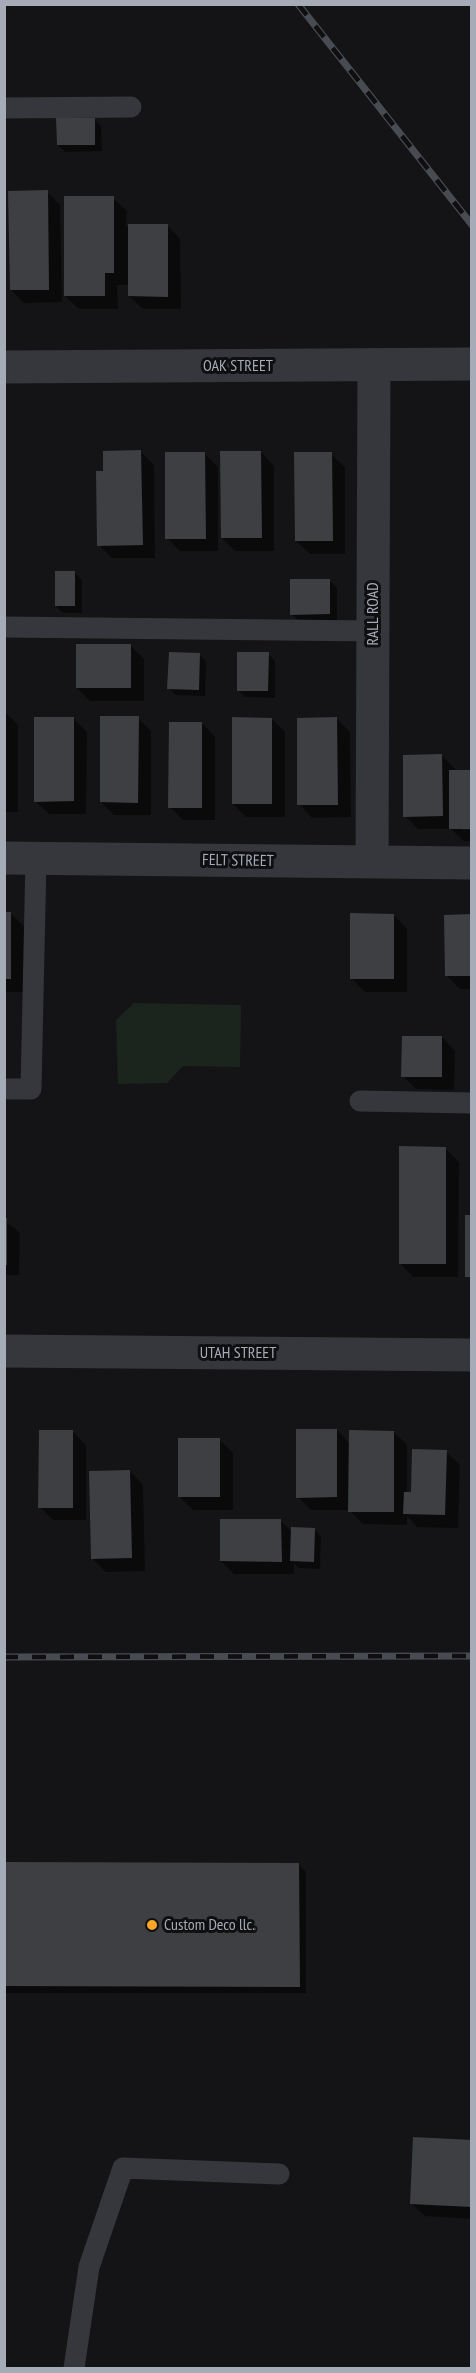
<!DOCTYPE html>
<style>
body{margin:0}
#map{position:relative;width:476px;height:2373px;overflow:hidden;background:#141416;font-family:"PT Sans Narrow",sans-serif}
canvas{display:block}
.frame{position:absolute;inset:0;border:6px solid #a5acb7;pointer-events:none}
</style>
<div id="map">
<canvas width="476" height="2373"></canvas>
<div class="frame"></div>
</div>
<script>
const ctx = document.querySelector('canvas').getContext('2d');
ctx.lineJoin = 'round';
function paint(path, color) { ctx.fillStyle = color; ctx.fill(path, 'evenodd'); }
function trace(path, color, width, dash) { ctx.strokeStyle = color; ctx.lineWidth = width; ctx.lineCap = dash ? 'butt' : 'round'; ctx.setLineDash(dash || []); ctx.stroke(path); }
function drawText(font, color, halo, rows, align = 'center') {
  ctx.font = font + ' "PT Sans Narrow",sans-serif'; ctx.lineWidth = 6; ctx.setLineDash([]); ctx.textBaseline = 'middle'; ctx.strokeStyle = halo; ctx.fillStyle = color; for (const [text, x, y, turn = 0] of rows) {
    ctx.save(); ctx.translate(x, y); ctx.rotate((+turn || 0) * Math.PI / 180); ctx.textAlign = isNaN(turn) ? turn : align; if (halo) ctx.strokeText(text, 0, 0); ctx.fillText(text, 0, 0); ctx.restore();
  }
}
const green = new Path2D(`
 M 134,1003 L 241,1005 L 240,1067 L 183,1066 L 167,1083 L 118,1084 L 116,1020 Z`);
const shadow = new Path2D(`
 M 94,119 L 101,126 L 102,151 L 65,152 L 58,145 Z
 M 47,192 L 60,205 L 62,302 L 24,303 L 11,290 Z
 M 113,198 L 127,211 L 126,226 L 167,225 L 180,239 L 181,309 L 143,309 L 129,296 L 129,285 L 117,285 L 118,309 L 79,309 L 65,296 Z
 M 141,452 L 154,465 L 155,558 L 112,558 L 99,545 L 104,473 Z
 M 261,452 L 274,466 L 274,551 L 235,551 L 222,538 Z
 M 205,454 L 218,467 L 218,551 L 180,551 L 167,538 Z
 M 331,454 L 345,467 L 345,554 L 310,554 L 296,541 Z
 M 75,573 L 82,580 L 82,613 L 63,613 L 56,606 Z
 M 330,581 L 337,588 L 337,621 L 299,621 L 292,614 Z
 M 131,646 L 144,659 L 144,701 L 90,701 L 77,688 Z
 M 199,654 L 206,661 L 205,696 L 176,695 L 169,688 Z
 M 268,654 L 275,661 L 275,698 L 245,697 L 238,690 Z
 M 4,711 L 18,725 L 18,812 L 4,812 Z
 M 73,718 L 87,732 L 86,814 L 49,814 L 35,801 Z
 M 138,718 L 151,731 L 151,815 L 114,815 L 101,802 Z
 M 272,719 L 285,732 L 285,817 L 246,817 L 233,804 Z
 M 337,719 L 350,732 L 351,817 L 312,818 L 299,804 Z
 M 202,723 L 215,737 L 215,820 L 183,820 L 170,807 Z
 M 441,755 L 455,769 L 462,830 L 472,830 L 472,841 L 464,841 L 451,829 L 418,829 L 405,816 Z
 M 4,913 L 10,913 L 24,926 L 24,992 L 4,992 Z
 M 394,915 L 407,929 L 407,992 L 365,992 L 351,978 Z
 M 472,916 L 472,989 L 460,989 L 447,976 Z
 M 442,1037 L 455,1051 L 454,1090 L 416,1089 L 403,1076 Z
 M 445,1148 L 459,1162 L 458,1277 L 413,1277 L 400,1263 Z
 M 4,1220 L 20,1233 L 19,1275 L 4,1275 Z
 M 337,1430 L 350,1444 L 394,1432 L 407,1445 L 407,1493 L 412,1493 L 446,1452 L 460,1465 L 458,1528 L 417,1527 L 407,1516 L 407,1525 L 363,1524 L 349,1510 L 311,1510 L 298,1497 Z
 M 72,1431 L 86,1445 L 86,1520 L 53,1520 L 40,1507 Z
 M 219,1439 L 233,1453 L 233,1510 L 193,1510 L 179,1496 Z
 M 130,1471 L 143,1485 L 145,1571 L 106,1572 L 93,1559 Z
 M 281,1521 L 293,1533 L 314,1529 L 321,1536 L 320,1569 L 299,1568 L 294,1563 L 294,1574 L 234,1574 L 221,1561 Z
 M 4,1863 L 299,1865 L 306,1872 L 306,1993 L 4,1993 Z
 M 472,2141 L 472,2219 L 425,2216 L 411,2203 Z`);
const building = new Path2D(`
 M 56,118 L 95,118 L 95,145 L 57,145 Z
 M 48,190 L 49,290 L 10,290 L 8,191 Z
 M 64,196 L 114,196 L 114,273 L 105,273 L 105,296 L 64,296 Z
 M 128,224 L 168,224 L 168,297 L 128,296 Z
 M 141,450 L 143,545 L 97,546 L 96,471 L 103,471 L 103,451 Z
 M 220,451 L 261,451 L 262,538 L 221,538 Z
 M 165,452 L 205,452 L 206,539 L 165,539 Z
 M 294,452 L 332,452 L 333,541 L 295,541 Z
 M 55,571 L 75,571 L 75,606 L 55,606 Z
 M 290,579 L 330,579 L 330,614 L 290,615 Z
 M 76,644 L 131,644 L 131,688 L 76,688 Z
 M 169,652 L 200,653 L 199,690 L 167,689 Z
 M 237,652 L 269,652 L 268,691 L 237,691 Z
 M 100,716 L 139,716 L 138,803 L 100,802 Z
 M 34,717 L 74,717 L 74,801 L 34,802 Z
 M 232,717 L 272,718 L 272,804 L 232,804 Z
 M 337,717 L 338,805 L 297,805 L 297,718 Z
 M 169,722 L 202,722 L 202,808 L 168,808 Z
 M 442,754 L 443,816 L 403,817 L 403,755 Z
 M 449,770 L 472,770 L 472,829 L 449,829 Z
 M 4,912 L 11,912 L 11,979 L 4,979 Z
 M 350,913 L 394,914 L 394,979 L 350,979 Z
 M 472,914 L 472,976 L 445,976 L 444,915 Z
 M 402,1036 L 442,1036 L 442,1077 L 401,1077 Z
 M 399,1146 L 446,1147 L 446,1264 L 399,1264 Z
 M 465,1215 L 472,1215 L 472,1277 L 465,1277 Z
 M 4,1218 L 7,1218 L 7,1265 L 4,1265 Z
 M 296,1429 L 337,1429 L 337,1497 L 296,1498 Z
 M 39,1430 L 73,1430 L 73,1508 L 38,1508 Z
 M 349,1430 L 394,1431 L 394,1512 L 348,1512 Z
 M 178,1438 L 220,1438 L 220,1497 L 178,1497 Z
 M 412,1449 L 447,1450 L 445,1515 L 403,1514 L 404,1492 L 411,1492 Z
 M 130,1470 L 132,1558 L 91,1559 L 89,1471 Z
 M 220,1519 L 281,1519 L 282,1562 L 220,1561 Z
 M 291,1527 L 315,1528 L 314,1562 L 290,1561 Z
 M 4,1862 L 299,1863 L 300,1987 L 4,1986 Z
 M 413,2137 L 472,2140 L 472,2207 L 410,2204 Z`);
const service = new Path2D(`
 M 4,108 L 131,107
 M 4,627 L 373,631
 M 4,1089 L 31,1089 L 36,859
 M 360,1101 L 472,1103
 M 74,2368 L 89,2267 L 123,2168 L 279,2174`);
const minor = new Path2D(`
 M 4,858 L 472,863
 M 372,862 L 374,365
 M 4,1351 L 472,1355`);
const tertiary = new Path2D(`
 M 4,367 L 472,364`);
const rail = new Path2D(`
 M 298,4 L 472,225
 M 4,1657 L 472,1656`);
const markers = [
 [152,1925,6,"#faa728"]
];
const streetNames = [
 ["OAK STREET",238,366],
 ["RALL ROAD",373,614,-90],
 ["FELT STREET",238,861,1],
 ["UTAH STREET",238,1353]
];
const poiNames = [
 ["Custom Deco llc.",164,1925]
];
paint(green, '#1c251d');
paint(shadow, '#0007');
paint(building, '#3e3f43');
trace(service, '#35373c', 21);
trace(minor, '#35373c', 33);
trace(tertiary, '#35373c', 33);
trace(rail, '#484b51', 7);
trace(rail, '#0f0f11', 4.5, [14]);
for (const [x, y, r, color] of markers) { const dot = new Path2D(); dot.arc(x, y, r, 0, 2 * Math.PI); ctx.fillStyle = color; ctx.fill(dot); trace(dot, '#0f0f11', 2); }
drawText('16px', '#a5acb7', '#0f0f11', streetNames);
drawText('16px', '#a5acb7', '#0f0f11', poiNames, 'left');
</script>
